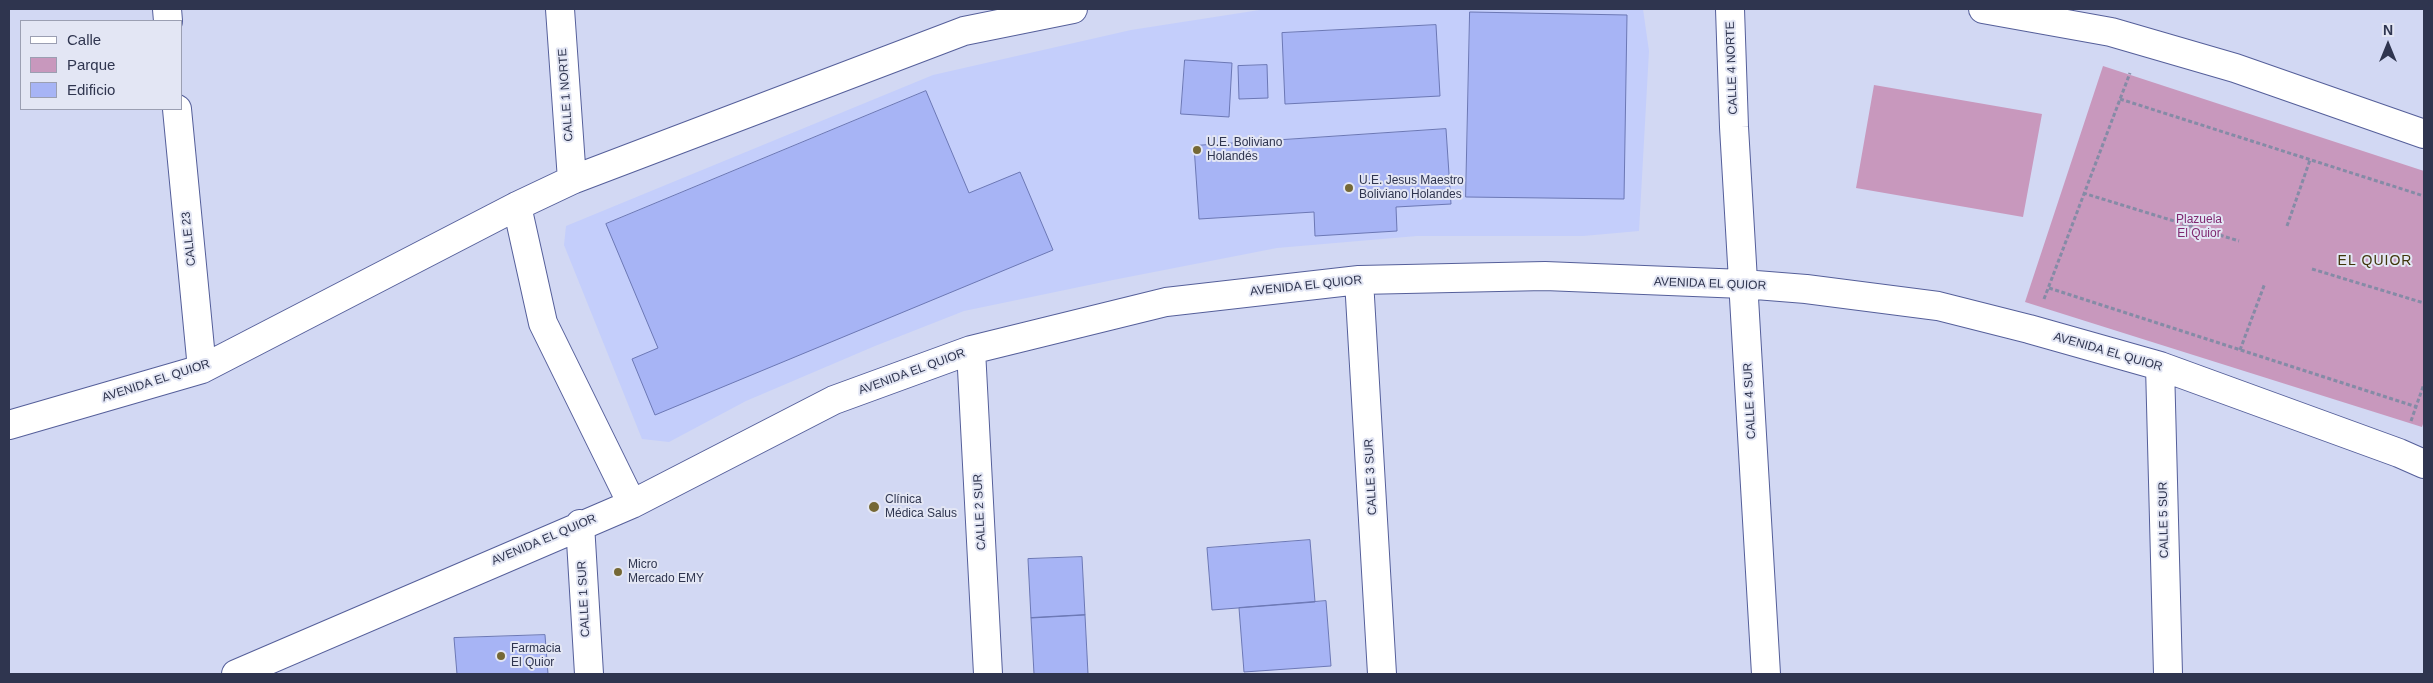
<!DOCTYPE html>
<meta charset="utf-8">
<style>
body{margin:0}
#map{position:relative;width:2433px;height:683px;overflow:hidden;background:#d2d8f3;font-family:Helvetica,sans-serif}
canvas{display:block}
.frame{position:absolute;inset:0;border:10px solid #2f354f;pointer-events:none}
.legend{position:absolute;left:20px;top:20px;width:162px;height:90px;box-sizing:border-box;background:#e3e6f4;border:1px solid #9b9fb2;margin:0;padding:6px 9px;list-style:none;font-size:15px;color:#2f354f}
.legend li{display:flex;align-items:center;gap:10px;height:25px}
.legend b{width:25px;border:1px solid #9b9fb2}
.north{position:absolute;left:2363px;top:20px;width:50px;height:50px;-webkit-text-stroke:4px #e3e6f4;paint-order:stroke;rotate:0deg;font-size:14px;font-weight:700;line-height:20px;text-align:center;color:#2f354f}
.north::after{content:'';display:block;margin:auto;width:18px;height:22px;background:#2f354f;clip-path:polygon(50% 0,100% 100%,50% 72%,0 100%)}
</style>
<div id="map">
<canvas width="2433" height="683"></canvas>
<div class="frame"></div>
<ul class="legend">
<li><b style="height:6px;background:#fff"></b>Calle</li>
<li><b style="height:14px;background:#c898bd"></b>Parque</li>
<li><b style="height:14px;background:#a7b4f5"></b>Edificio</li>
</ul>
<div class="north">N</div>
</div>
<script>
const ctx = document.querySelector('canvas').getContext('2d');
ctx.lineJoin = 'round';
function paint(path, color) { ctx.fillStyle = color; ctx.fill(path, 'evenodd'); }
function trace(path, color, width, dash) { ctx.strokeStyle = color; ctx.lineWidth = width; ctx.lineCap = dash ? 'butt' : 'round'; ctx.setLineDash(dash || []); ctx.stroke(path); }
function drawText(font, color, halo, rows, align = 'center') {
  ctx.font = font + ' Helvetica,sans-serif'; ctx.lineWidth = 4; ctx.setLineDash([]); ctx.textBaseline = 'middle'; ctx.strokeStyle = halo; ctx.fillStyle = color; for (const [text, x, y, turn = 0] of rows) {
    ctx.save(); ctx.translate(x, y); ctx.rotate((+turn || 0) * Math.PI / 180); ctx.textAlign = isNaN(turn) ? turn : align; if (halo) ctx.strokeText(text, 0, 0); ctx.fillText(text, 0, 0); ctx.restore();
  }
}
const built = new Path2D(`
 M 1266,9 L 1643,9 L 1649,51 L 1639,231 L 1583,236 L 1417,236 L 1277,248 L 1113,280 L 964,311 L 875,346 L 746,401 L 669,442 L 642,439 L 564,245 L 566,226 L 933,75 L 1131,30 Z`);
const green = new Path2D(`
 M 2103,66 L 2424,171 L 2424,421 L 2422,427 L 2025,302 Z
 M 1874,85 L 2042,114 L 2023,217 L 1856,188 Z`);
const building = new Path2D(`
 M 1470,12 L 1627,15 L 1624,199 L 1466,197 Z
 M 1436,25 L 1440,96 L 1285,104 L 1282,33 Z
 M 1185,60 L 1232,63 L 1229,117 L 1181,114 Z
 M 1267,65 L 1268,98 L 1239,99 L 1238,66 Z
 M 926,91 L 969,193 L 1020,172 L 1053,250 L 655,415 L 632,359 L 658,348 L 606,224 Z
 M 1446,129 L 1451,204 L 1396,207 L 1397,231 L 1315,236 L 1314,212 L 1199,219 L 1194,146 Z
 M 1310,540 L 1315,602 L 1212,610 L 1207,548 Z
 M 1082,557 L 1085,615 L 1031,618 L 1028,559 Z
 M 1326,601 L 1331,666 L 1244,672 L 1239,608 Z
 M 1085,615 L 1088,674 L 1034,674 L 1031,618 Z
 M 545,635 L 548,674 L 457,674 L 454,638 Z`);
const path = new Path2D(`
 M 2120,99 L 2424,196
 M 2083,193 L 2239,241
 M 2287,226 L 2310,160
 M 2312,269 L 2424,303
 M 2049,288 L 2417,407
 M 2044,299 L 2130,73
 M 2240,350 L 2265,283
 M 2411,421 L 2424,384`);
const minor = new Path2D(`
 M 167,9 L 168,21
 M 560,9 L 572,180
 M 1730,9 L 1734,127 L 1766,674
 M 1983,9 L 2111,32 L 2235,68 L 2424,134
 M 177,109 L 202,369
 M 517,206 L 543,323 L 632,504
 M 1359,280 L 1382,674
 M 971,350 L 988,674
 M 2160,366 L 2168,674
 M 9,425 L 202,369 L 517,206 L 572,180 L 964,31 L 1073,9
 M 580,524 L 589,674
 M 236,674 L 632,504 L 834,400 L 971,350 L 1166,302 L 1359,280 L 1545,276 L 1743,284 L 1806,289 L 1938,306 L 2029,329 L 2160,366 L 2399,453 L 2424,464`);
const markers = [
 [1197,150,5,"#756835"],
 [1349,188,5,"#756835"],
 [874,507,6,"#756835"],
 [618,572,5,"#756835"],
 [501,656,5,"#756835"]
];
const streetNames = [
 ["CALLE 4 NORTE",1732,68,-92],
 ["CALLE 1 NORTE",566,95,-94],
 ["CALLE 23",189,239,-96],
 ["AVENIDA EL QUIOR",1710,284,2],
 ["AVENIDA EL QUIOR",1306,286,-6],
 ["AVENIDA EL QUIOR",2108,352,16],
 ["AVENIDA EL QUIOR",912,372,-20],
 ["AVENIDA EL QUIOR",156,381,-18],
 ["CALLE 4 SUR",1750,401,-93],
 ["CALLE 3 SUR",1371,477,-93],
 ["CALLE 2 SUR",980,512,-93],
 ["CALLE 5 SUR",2164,520,-91],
 ["AVENIDA EL QUIOR",544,540,-23],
 ["CALLE 1 SUR",584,599,-93]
];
const poiNames = [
 ["U.E. Boliviano",1207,143],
 ["Holandés",1207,157],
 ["U.E. Jesus Maestro",1359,181],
 ["Boliviano Holandes",1359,195],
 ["Clínica",885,500],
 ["Médica Salus",885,514],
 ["Micro",628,565],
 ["Mercado EMY",628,579],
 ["Farmacia",511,649],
 ["El Quior",511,663]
];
const parkNames = [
 ["Plazuela",2199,220],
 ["El Quior",2199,234]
];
const neighbourhoodNames = [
 ["EL QUIOR",2375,261]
];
paint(built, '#c4cefb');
paint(green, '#c898bd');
paint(building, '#a7b4f5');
trace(building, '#6c78b5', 1);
trace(minor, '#555f9a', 30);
trace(path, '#858ba6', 3, [4, 2.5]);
trace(minor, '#fff', 28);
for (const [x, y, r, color] of markers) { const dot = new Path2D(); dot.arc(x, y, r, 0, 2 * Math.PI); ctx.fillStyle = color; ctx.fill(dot); trace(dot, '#e3e6f4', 2); }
drawText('12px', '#2f354f', '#e3e6f4', streetNames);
drawText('12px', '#2f354f', '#e3e6f4', poiNames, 'left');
drawText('12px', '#7f2971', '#e3e6f4', parkNames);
ctx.letterSpacing = '1px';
drawText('14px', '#3f350a', '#e3e6f4', neighbourhoodNames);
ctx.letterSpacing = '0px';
</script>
